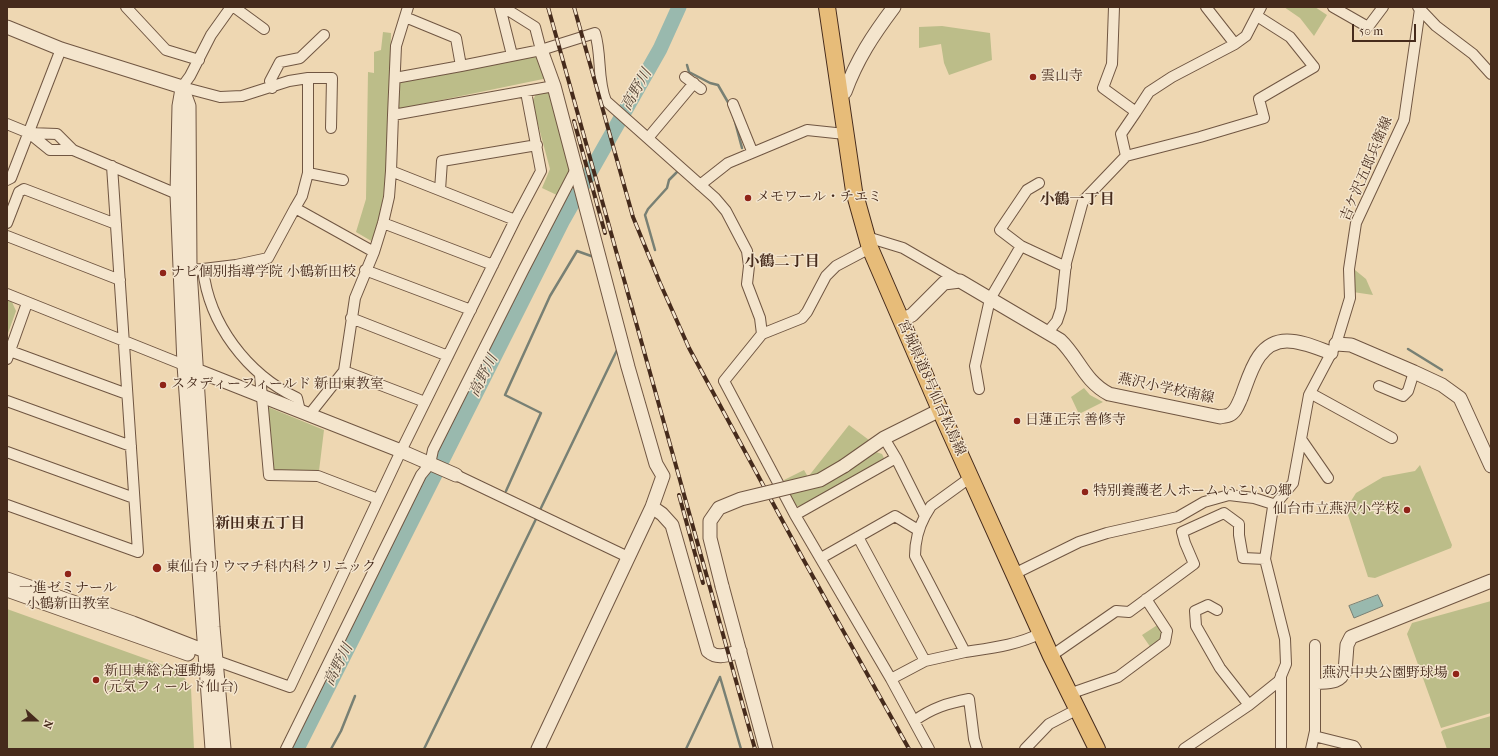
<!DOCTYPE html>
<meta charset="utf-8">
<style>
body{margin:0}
#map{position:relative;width:1498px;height:756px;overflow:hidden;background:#eed7b2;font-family:"IM FELL French Canon",serif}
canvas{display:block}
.frame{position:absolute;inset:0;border:8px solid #462b1c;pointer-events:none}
.north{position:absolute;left:16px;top:700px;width:40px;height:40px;-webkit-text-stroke:3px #f4e5cd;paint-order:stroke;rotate:111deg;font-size:11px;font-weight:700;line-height:16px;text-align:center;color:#462b1c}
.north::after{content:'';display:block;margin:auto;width:14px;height:18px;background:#462b1c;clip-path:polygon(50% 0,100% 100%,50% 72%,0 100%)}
.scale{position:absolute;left:1352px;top:24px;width:64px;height:18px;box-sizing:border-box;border:2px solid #462b1c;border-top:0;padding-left:5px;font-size:12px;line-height:14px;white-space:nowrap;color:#462b1c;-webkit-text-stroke:3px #f4e5cd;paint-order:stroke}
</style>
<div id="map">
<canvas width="1498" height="756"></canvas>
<div class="frame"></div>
<div class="north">N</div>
<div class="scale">50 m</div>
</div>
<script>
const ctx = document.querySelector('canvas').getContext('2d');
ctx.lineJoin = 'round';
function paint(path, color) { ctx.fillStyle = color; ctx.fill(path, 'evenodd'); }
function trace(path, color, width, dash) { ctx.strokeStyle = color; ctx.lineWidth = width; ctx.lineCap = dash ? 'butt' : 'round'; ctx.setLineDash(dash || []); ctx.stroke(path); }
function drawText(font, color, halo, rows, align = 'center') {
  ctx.font = font + ' "IM FELL French Canon","Noto Serif JP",serif'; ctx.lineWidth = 3; ctx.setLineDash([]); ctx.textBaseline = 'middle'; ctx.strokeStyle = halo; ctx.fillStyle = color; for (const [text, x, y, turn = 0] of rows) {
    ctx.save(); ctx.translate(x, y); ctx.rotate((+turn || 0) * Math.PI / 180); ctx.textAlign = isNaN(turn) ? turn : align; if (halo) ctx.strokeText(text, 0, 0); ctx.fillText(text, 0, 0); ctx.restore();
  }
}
const green = new Path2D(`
 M 1284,7 L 1315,7 L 1327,15 L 1314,36 L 1300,18 Z
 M 942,26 L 990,33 L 992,60 L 949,75 L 944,63 L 941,44 L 919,48 L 919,27 Z
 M 383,32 L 391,33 C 389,102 393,175 373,242 L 356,232 L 366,199 L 368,72 L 374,73 L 374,52 L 381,50 Z
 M 539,54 L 548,78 L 398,109 L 398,81 Z
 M 550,90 L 574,167 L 559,196 L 542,188 L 550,169 L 532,102 L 536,94 Z
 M 1355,270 L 1366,279 L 1373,295 L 1353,292 Z
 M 7,300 L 12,302 L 16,311 L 7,336 Z
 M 1084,388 L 1090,395 L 1103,402 L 1079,414 L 1071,397 Z
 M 268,407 L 324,430 L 319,471 L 273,472 Z
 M 849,425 L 869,440 L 840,462 L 873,451 L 882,454 L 884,458 C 868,468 809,509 794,506 L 784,480 L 804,470 L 808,477 Z
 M 1420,465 L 1452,545 L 1451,548 L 1375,578 L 1368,577 L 1346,509 L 1356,493 L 1383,477 L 1415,471 Z
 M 1491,601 L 1491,713 L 1441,728 L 1407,634 L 1412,623 Z
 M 7,609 L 180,671 L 191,688 L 194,749 L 7,749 Z
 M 1159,624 L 1164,632 L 1162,638 L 1151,648 L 1142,635 Z
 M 1491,716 L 1491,749 L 1447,749 L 1441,732 L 1443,730 Z`);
const water = new Path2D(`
 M 1378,595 L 1383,606 L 1354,618 L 1349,606 Z`);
const stream = new Path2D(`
 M 687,65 L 689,72 L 710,83 L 718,85 L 729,104
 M 734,118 L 742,148
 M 655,250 L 645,215 L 648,209 L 667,188 L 669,180 L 679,170
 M 1408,349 L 1442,370
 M 506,491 L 541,413 L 505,395 L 550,296 L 577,251 L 594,257
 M 540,510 L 618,348
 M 720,677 L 741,749
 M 331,749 L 341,731 L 355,696
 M 424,749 L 536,519
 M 686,749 L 720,677`);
const river = new Path2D(`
 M 297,749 L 563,220 L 660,49 L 679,7`);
const minor = new Path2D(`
 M 126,7 L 166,50 L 199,60
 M 231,7 L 211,35 L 190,76 L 182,87 L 220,97 L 242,96 L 289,81 L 308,78 L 332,78 L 331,128
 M 234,7 L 264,29
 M 500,7 L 512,55
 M 503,7 L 535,27 L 541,50 L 595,33 C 602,55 597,80 606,101 L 715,198 L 726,211 L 747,251 L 749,266 L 747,284 L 760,318 L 762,334 L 724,381 L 795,515 L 891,679 L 929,749
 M 1114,7 L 1112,64 L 1103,88 L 1136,112 L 1121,134 L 1126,156
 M 1333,7 L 1368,27 L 1383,7
 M 1418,7 L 1436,26 L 1473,54 L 1491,74
 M 405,17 L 456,38 L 461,66 L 541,50
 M 1235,44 L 1246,36 L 1261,7
 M 685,77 L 701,89
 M 308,78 L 308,173 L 302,196 L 295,208 L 374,252
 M 395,78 L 461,66
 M 272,88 L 270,81 L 280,62 L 300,58 L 324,35
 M 526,92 L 541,171 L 515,220 L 391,171 L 393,115 L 554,86
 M 733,104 L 752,151
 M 1136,112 L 1149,92 L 1172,77 L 1235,44 L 1206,7
 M 393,115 L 396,46 L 408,7
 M 7,124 L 29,133 L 50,150 L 73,150 L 177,194
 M 29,133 L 57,134 L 73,150
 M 648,138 L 694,83
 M 308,173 L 343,180
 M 7,180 L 11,178 L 61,49
 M 1039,183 L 1027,190 L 1000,230 L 1021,246 L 1066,267
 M 700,185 L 728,163 L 807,130 L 845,134
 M 440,190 L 442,161 L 537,145
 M 7,223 L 19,192 L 24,189 L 116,224
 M 383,223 L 493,265
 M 7,236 L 120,280
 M 867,237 L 903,248 L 960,281
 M 203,269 L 236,265 L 268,258 L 295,208
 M 190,270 L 203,269 C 209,324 247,374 297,398 L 300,411
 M 365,270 L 471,310
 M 7,294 L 184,365
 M 351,318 L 448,356
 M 1048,332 L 1057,321 L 1061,309 L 1066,263 L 1083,201 L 1126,156 L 1200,137 L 1264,118 L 1259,99 L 1314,67 L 1290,37 L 1257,16
 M 762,334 L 802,318 L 807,312 L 826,276 L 836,266 L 870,248
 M 10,351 L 127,394
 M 7,359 L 27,303
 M 344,371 L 425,402
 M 260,375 L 269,475 L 318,476 L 378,499
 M 1379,386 L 1403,396 L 1408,391 L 1414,372
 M 979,389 L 975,366 L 990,299 L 1021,246
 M 1310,393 L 1392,438
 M 7,401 L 131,446
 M 309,415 L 344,371 L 355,298 L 374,252 L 383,223 L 389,197 L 391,171
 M 1301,439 L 1328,478
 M 7,452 L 134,498
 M 456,475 L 628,557
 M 7,505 L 138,552 L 112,166
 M 795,515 L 896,458 L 884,438
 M 925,516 L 931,506 L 971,477
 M 858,537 L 925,661
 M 821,558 L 895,516 L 918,530
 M 1014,574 L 1079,542 L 1107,533 L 1178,517 L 1204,502 L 1229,495 L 1254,498 L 1276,505
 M 1217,610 L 1208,605 L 1195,611 L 1196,626 L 1220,668 L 1249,705
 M 965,652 C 991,648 1018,645 1041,633
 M 1051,656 L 1116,611 L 1129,612 L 1194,564 L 1185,543 L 1182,532 L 1224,513 L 1239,524 L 1239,535 L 1243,558 L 1265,559
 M 217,661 L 290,687 L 401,451 L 515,220
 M 891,679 L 925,661 L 965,652 L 915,556 C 915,540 918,529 925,516 L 896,458
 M 1315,684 C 1326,683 1342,685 1345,672
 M 1069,694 L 1118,677 L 1165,642 L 1167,631 L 1146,599
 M 914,721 C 932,708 948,703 969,699 L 974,739 L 977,749
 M 1314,736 L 1354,746 L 1356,749
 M 286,749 L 421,475 L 430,464 L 433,450 L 523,271 L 577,167
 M 1025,749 L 1049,724 L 1076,710
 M 1184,749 L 1249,705 L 1279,681 L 1286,664 L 1285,639 L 1265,559 L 1273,507 L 1293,483 L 1309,395 L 1336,344 L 1350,298 L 1349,269 L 1356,223 L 1404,120 L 1420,9
 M 1281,749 L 1281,675
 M 1311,749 L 1315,731 L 1315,645`);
const tertiary = new Path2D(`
 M 7,27 L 61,49 L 182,87
 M 541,50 L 554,86 L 628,367 L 656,464 L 663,476 L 652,507
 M 182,87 L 189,106 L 190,270 L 213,627 L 224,749
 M 182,89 L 179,106 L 177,194 L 184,365 L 212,749
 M 839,94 L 845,92 C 857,59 873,35 894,7
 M 901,320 L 912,315 L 944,283 L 960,281 L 1060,340 C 1079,358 1084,381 1109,394 L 1220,417 C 1223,416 1227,416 1229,415 C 1236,412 1238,404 1241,398 C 1250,375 1257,341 1287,341 C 1302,341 1317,348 1331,353
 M 1336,344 L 1351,345 L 1414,372 L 1442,385 L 1460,398 L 1491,466
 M 196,370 L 401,451 L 456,475
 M 844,466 L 884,438 L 940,410
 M 7,579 L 133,623 L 205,651 L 211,656
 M 722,586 L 766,749
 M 7,590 L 188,654
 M 1345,672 L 1347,645 L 1351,637 L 1491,581
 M 538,749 L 652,507 L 662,514 L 672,525 L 708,651 C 718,660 729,654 740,651`);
const primary = new Path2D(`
 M 827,7 L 854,191 L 870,248 L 940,410 L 1051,656 L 1097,749`);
const rail = new Path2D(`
 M 548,7 L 755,749
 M 574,7 L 633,217 L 660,283 L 689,348 L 802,557 L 909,749
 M 574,121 L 605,233
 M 679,495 L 703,583`);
const tertiaryBridge = new Path2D(`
 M 722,586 L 710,538 L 710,521 L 719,508 L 741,499 L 820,480 L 844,466`);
const markers = [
 [1033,77,4,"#8f2418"],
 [748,198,4,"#8f2418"],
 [163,273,4,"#8f2418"],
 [163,385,4,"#8f2418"],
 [1017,421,4,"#8f2418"],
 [1085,492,4,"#8f2418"],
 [1407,510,4,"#8f2418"],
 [157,568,5,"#8f2418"],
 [68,574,4,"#8f2418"],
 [1456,674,4,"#8f2418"],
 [96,680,4,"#8f2418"]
];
const poiNames = [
 ["雲山寺",1041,77],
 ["メモワール・チエミ",756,198],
 ["ナビ個別指導学院 小鶴新田校",171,273],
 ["スタディーフィールド 新田東教室",171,385],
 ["日蓮正宗 善修寺",1025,421],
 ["特別養護老人ホーム いこいの郷",1093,492],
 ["仙台市立燕沢小学校",1399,510,"right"],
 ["東仙台リウマチ科内科クリニック",166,568],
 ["一進ゼミナール",68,589,"center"],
 ["小鶴新田教室",68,605,"center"],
 ["新田東総合運動場",104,672],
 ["(元気フィールド仙台)",104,688],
 ["燕沢中央公園野球場",1448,674,"right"]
];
const streetNames = [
 ["吉ケ沢五郎兵衛線",1367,169,-67],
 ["宮城県道8号仙台松島線",931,388,66],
 ["燕沢小学校南線",1166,389,12]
];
const waterNames = [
 ["高野川",637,90,-60],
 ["高野川",484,376,-63],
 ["高野川",339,665,-63]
];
const neighbourhoodNames = [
 ["小鶴一丁目",1077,200],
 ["小鶴二丁目",782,262],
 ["新田東五丁目",260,524]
];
paint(green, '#bcbd89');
paint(water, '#99b9ae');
trace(water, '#788074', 1);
trace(stream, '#788074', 2.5);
trace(river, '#99b9ae', 15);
trace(minor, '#705642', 12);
trace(tertiary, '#705642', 15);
trace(primary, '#462b1c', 18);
trace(minor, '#f4e5cd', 10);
trace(tertiary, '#f4e5cd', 13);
trace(primary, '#e7bc79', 16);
trace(rail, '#462b1c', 4);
trace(rail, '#f4e5cd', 2.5, [8]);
trace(tertiaryBridge, '#705642', 15, []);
trace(tertiaryBridge, '#f4e5cd', 13);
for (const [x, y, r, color] of markers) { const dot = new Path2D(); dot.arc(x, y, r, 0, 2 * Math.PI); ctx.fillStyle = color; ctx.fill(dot); trace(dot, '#f4e5cd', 1.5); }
drawText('14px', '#462b1c', '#f4e5cd', poiNames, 'left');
drawText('14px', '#462b1c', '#f4e5cd', streetNames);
drawText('italic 15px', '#574739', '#f4e5cd', waterNames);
drawText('bold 15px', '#462b1c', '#f4e5cd', neighbourhoodNames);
</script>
